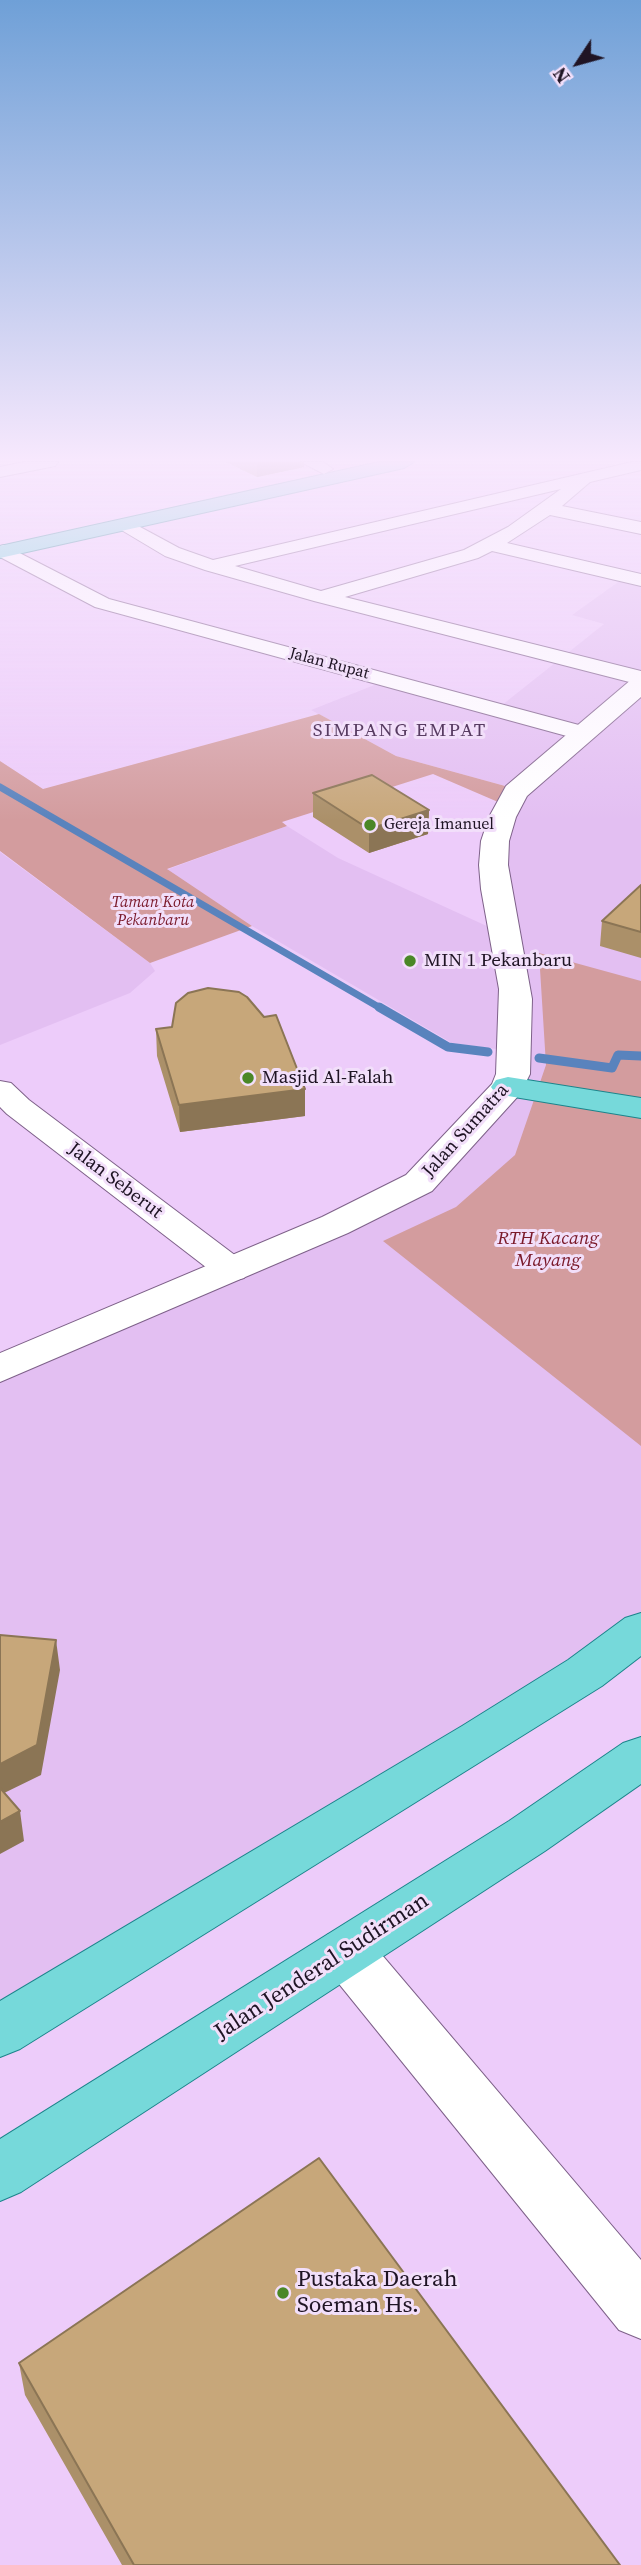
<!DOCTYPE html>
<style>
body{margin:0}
#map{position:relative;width:641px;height:2565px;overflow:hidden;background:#edccfa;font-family:"Source Serif 4",serif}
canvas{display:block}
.north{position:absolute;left:543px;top:28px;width:70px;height:70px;-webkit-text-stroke:5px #f2dffa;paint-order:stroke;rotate:234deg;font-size:19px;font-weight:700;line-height:28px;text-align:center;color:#1f1424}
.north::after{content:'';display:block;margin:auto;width:24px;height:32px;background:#1f1424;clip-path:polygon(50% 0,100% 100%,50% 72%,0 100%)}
</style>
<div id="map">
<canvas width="641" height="2565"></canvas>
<div class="north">N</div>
</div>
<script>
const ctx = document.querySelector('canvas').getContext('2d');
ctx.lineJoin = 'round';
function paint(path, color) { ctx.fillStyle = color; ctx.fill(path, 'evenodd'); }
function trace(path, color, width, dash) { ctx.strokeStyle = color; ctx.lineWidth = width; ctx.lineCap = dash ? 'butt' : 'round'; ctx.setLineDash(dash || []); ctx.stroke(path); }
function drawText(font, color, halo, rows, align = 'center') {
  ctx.font = font + ' "Source Serif 4",serif'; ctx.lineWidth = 6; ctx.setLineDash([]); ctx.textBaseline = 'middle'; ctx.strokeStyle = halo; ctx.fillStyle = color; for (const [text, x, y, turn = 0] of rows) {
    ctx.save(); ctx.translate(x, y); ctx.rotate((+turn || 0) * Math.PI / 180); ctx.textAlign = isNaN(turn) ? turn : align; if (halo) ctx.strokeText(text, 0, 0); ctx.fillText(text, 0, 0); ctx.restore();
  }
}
const built = new Path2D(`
 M 625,577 L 641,581 L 641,682 L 516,789 L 396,756 L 311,710 L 387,680 L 497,709 L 604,624 L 572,615 Z
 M 641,686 L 641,1612 L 572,1668 L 0,2000 L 0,1371 L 422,1184 L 511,1087 L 499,900 L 505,812 Z
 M 287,826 L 338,858 L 502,933 L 511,1051 L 452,1043 L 252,926 L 166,870 Z
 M 0,852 L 150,963 L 155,971 L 130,993 L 0,1045 Z`);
const green = new Path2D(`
 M 319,714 L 396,756 L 516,789 L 505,805 L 433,774 L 282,822 L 287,826 L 167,869 L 252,926 L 150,963 L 0,851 L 0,761 L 43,789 Z
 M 539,953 L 641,981 L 641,1446 L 383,1241 L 456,1207 L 515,1155 L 546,1065 Z`);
const streamFar1 = new Path2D(`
 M 0,787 L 382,1009`);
const stream = new Path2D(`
 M 379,1007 L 448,1047 L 488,1052
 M 539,1058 L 612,1068 L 618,1055 L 641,1056`);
const street = new Path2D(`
 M 24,462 L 58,462 L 55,466 L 0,477 L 0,467 Z
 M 301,462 L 323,462 L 333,469 L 324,474 Z
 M 632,462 L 641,462 L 641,470 L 590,482 L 562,506 L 641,522 L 641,534 L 550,515 L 507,543 L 641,574 L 641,586 L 492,551 L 478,558 L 345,597 L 641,671 L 641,685 L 314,601 L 205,570 L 165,556 L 113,525 L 122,519 L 129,521 L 179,548 L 213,560 ZM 561,489 L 508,527 L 464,550 L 321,591 L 235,566 Z
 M 4,545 L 109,599 L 590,728 L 594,733 L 590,738 L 574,738 L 95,607 L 0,557 L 0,546 Z
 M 0,1081 L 11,1083 L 29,1100 L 244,1262 L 249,1270 L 244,1278 L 232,1281 L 220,1278 L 7,1114 L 0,1107 Z`);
const secondary = new Path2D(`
 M 641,677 L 641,697 L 527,796 L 516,817 L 509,841 L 508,865 L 532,999 L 530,1074 L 520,1094 L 432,1191 L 348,1233 L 0,1382 L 0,1353 L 322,1217 L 406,1175 L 492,1084 L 496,1074 L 499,989 L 481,889 L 479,865 L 481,841 L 489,817 L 506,786 L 632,679 Z
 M 346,1928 L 365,1935 L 641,2260 L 641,2339 L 619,2330 L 327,1969 L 319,1952 L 327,1935 Z`);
const primary = new Path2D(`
 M 379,462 L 414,462 L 404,468 L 0,558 L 0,546 Z
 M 508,1077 L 641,1098 L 641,1118 L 496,1094 L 491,1087 L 496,1080 Z
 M 641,1613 L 641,1656 L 602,1686 L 20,2049 L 0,2057 L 0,2001 L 462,1726 L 568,1660 L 625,1618 Z
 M 641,1737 L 641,1784 L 545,1851 L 21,2192 L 0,2201 L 0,2139 L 509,1821 L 623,1743 Z`);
const wall = new Path2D(`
 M 226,462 L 304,462 L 304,467 L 257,477 Z
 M 313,793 L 429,810 L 428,834 L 369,853 L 313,817 Z
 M 641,885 L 641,958 L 600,946 L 602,921 Z
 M 172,1027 L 305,1089 L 305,1116 L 180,1132 L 157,1056 L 156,1029 Z
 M 19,2363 L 620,2565 L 122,2565 L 25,2395 Z`);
const shadedWall = new Path2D(`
 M 257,462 L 304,462 L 304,467 L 257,477 Z
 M 429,810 L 428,834 L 369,853 L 369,829 Z
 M 305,1089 L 305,1116 L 180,1132 L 179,1105 Z
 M 56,1640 L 60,1670 L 41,1775 L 0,1795 L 0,1764 Z
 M 20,1811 L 24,1841 L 0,1854 L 0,1822 Z`);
const building = new Path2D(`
 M 372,775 L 429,810 L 369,829 L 313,793 Z
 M 641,885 L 641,932 L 602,921 Z
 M 208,988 L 239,992 L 247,997 L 264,1017 L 276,1015 L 305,1089 L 179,1105 L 156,1029 L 172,1027 L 176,1003 L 188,993 Z
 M 0,1635 L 56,1640 L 37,1745 L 0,1764 Z
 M 0,1788 L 20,1811 L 0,1822 Z
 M 319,2158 L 620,2565 L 134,2565 L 19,2363 Z`);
const markers = [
 [370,825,7,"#4a8727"],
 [410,961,7,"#4a8727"],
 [248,1078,7,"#4a8727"],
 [283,2293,7,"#4a8727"]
];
const farStreetnames = [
 ["Jalan Rupat",329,664,15]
];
const farPoinames = [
 ["Gereja Imanuel",384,825]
];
const farParknames = [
 ["Taman Kota",153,903],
 ["Pekanbaru",153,921]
];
const farQuarternames = [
 ["SIMPANG EMPAT",400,731]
];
const poiNames = [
 ["MIN 1 Pekanbaru",424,961],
 ["Masjid Al-Falah",262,1078]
];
const streetNames = [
 ["Jalan Sumatra",466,1131,-48],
 ["Jalan Seberut",115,1181,37]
];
const parkNames = [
 ["RTH Kacang",548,1239],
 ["Mayang",548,1261]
];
const nearStreetnames = [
 ["Jalan Jenderal Sudirman",322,1967,-33]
];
const nearPoinames = [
 ["Pustaka Daerah",297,2280],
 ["Soeman Hs.",297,2306]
];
paint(built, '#e3bff2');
paint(green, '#d39c9e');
trace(streamFar1, '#5983bd', 7);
trace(stream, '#5983bd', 9);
trace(street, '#7e6189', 2);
trace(secondary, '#7e6189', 2);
trace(primary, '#1c848b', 2);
paint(street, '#fff');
paint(secondary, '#fff');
paint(primary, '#76d9da');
paint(wall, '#ab9069');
paint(shadedWall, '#8b7555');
paint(building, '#c7a77a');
trace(building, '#8b7555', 2);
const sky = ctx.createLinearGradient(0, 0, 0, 821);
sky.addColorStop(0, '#6fa0d7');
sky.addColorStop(0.56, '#f7e8fd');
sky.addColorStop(1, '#f7e8fd00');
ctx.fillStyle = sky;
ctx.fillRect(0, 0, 641, 821);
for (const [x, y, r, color] of markers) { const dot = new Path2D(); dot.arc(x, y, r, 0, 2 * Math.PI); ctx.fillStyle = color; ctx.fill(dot); trace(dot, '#f2dffa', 2.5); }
drawText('16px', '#1f1424', '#f2dffa', farStreetnames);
drawText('16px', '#1f1424', '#f2dffa', farPoinames, 'left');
drawText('italic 16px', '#7a192a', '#f2dffa', farParknames);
ctx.letterSpacing = '2px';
drawText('19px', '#573b61', '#f2dffa', farQuarternames);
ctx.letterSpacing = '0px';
drawText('19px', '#1f1424', '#f2dffa', poiNames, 'left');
drawText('19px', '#1f1424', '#f2dffa', streetNames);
drawText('italic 19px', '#7a192a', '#f2dffa', parkNames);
drawText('23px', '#1f1424', '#f2dffa', nearStreetnames);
drawText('23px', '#1f1424', '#f2dffa', nearPoinames, 'left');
</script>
